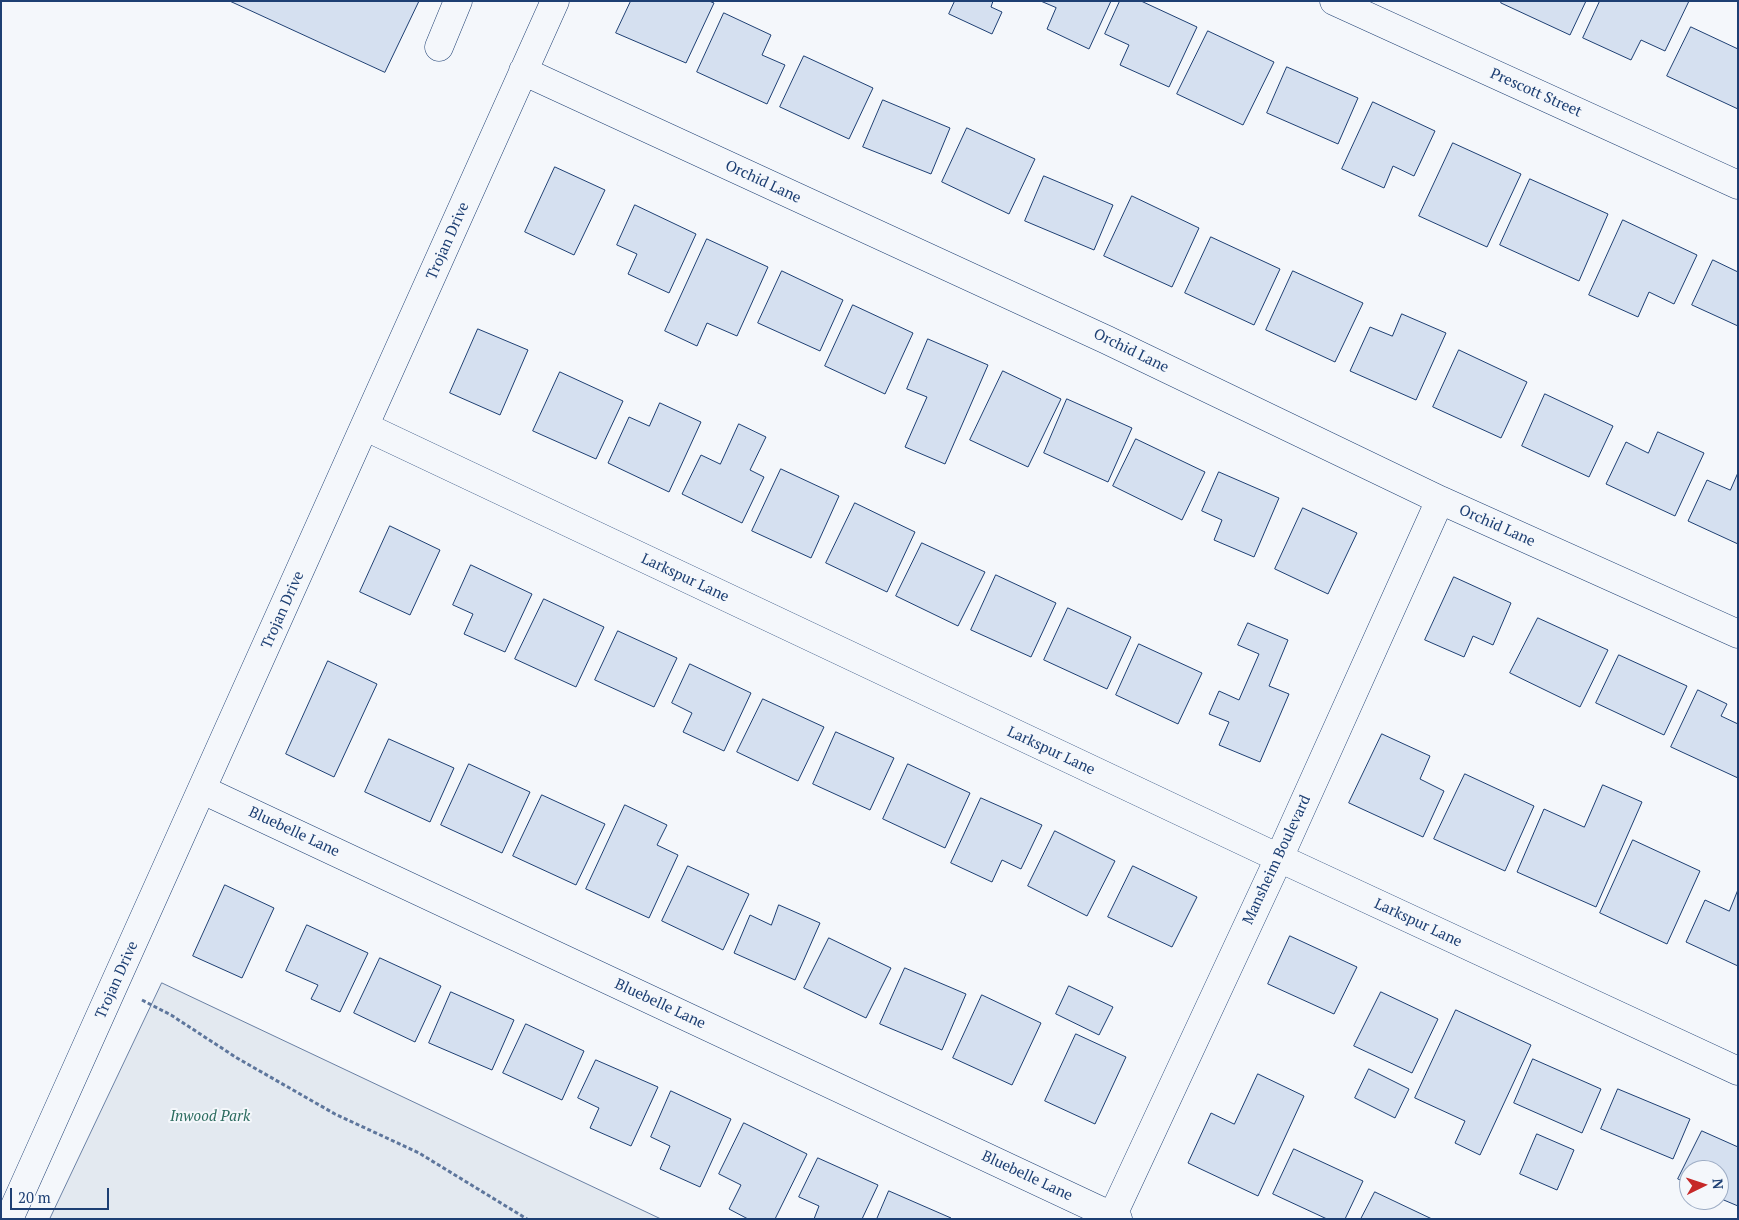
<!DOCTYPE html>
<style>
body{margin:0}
#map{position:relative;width:1739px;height:1220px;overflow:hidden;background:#f4f7fb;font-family:"PT Serif",serif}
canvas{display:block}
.frame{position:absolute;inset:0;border:2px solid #1d3f73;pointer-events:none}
.north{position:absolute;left:1679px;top:1160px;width:50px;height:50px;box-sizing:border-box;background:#f4f7fb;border:1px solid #9eadc5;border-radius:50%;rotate:86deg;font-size:14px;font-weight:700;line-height:20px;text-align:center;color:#1d3f73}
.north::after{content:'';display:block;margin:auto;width:18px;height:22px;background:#c62828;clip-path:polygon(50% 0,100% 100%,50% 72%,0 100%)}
.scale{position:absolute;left:10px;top:1188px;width:99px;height:22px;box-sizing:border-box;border:2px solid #1d3f73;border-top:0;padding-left:6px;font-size:15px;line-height:18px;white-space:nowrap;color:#1d3f73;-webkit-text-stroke:4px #f4f7fb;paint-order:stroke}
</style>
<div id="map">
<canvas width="1739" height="1220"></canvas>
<div class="frame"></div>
<div class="north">N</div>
<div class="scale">20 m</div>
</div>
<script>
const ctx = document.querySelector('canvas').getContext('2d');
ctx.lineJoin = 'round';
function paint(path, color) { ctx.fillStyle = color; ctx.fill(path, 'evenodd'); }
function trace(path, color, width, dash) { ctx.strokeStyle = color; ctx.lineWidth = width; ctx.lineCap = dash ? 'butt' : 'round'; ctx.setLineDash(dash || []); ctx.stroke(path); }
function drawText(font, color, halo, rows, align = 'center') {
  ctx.font = font + ' "PT Serif",serif'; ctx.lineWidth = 4; ctx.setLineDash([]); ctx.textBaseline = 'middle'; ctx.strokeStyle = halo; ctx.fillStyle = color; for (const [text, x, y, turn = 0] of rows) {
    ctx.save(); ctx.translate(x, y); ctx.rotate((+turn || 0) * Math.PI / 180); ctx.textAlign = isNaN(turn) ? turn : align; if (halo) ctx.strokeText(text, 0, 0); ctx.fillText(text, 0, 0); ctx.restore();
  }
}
const green = new Path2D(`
 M 162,983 L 661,1219 L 50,1219 Z`);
const building = new Path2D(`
 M 230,1 L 419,1 L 385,72 Z
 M 631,1 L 709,1 L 714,3 L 686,63 L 616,33 Z
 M 955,1 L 993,1 L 991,7 L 1002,12 L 992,34 L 949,14 Z
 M 1041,1 L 1111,1 L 1089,49 L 1047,29 L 1056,8 Z
 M 1120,1 L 1141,1 L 1197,27 L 1169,87 L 1120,65 L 1129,45 L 1105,34 Z
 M 1502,1 L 1586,1 L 1570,35 L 1501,3 Z
 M 1600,1 L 1689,1 L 1665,51 L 1641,40 L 1631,60 L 1583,38 Z
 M 724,13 L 771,35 L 762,55 L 785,65 L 767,104 L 697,72 Z
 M 1691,27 L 1738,49 L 1738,109 L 1667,76 Z
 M 1208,31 L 1274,62 L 1243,125 L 1177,94 Z
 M 804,56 L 873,88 L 849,139 L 780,107 Z
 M 1287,67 L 1358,98 L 1338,144 L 1267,113 Z
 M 883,100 L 950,128 L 931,174 L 863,147 Z
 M 1373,102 L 1435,131 L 1414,176 L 1393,166 L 1384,188 L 1342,169 Z
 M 967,128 L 1035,159 L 1009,214 L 942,182 Z
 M 1453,143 L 1521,174 L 1487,247 L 1419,216 Z
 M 555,167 L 605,190 L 574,255 L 525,232 Z
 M 1044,176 L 1113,205 L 1094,250 L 1025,221 Z
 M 1530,179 L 1608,214 L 1579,281 L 1500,245 Z
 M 1132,196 L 1199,228 L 1172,287 L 1104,256 Z
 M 635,205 L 696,234 L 669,293 L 628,274 L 637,254 L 617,245 Z
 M 1623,220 L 1697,255 L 1674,304 L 1649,292 L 1638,317 L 1589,295 Z
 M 1211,237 L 1280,269 L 1254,325 L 1185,293 Z
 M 707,239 L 768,267 L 737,336 L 707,323 L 697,346 L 665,331 Z
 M 1713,260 L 1738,272 L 1738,326 L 1692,305 Z
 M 782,271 L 843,300 L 820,351 L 758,323 Z
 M 1293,271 L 1363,303 L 1335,362 L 1266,330 Z
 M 853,305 L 913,333 L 885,394 L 825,366 Z
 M 1402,314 L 1446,333 L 1416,400 L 1350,371 L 1370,327 L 1392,336 Z
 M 478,329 L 528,350 L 500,415 L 450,393 Z
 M 928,339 L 988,365 L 945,464 L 905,447 L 927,397 L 907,389 Z
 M 1459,350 L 1527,382 L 1501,438 L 1433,407 Z
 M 1003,371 L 1061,399 L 1028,467 L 970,440 Z
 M 560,372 L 623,401 L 596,459 L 533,431 Z
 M 1545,394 L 1613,426 L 1589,477 L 1522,446 Z
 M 1067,399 L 1132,428 L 1108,482 L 1044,453 Z
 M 660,403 L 701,422 L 669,492 L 608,463 L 629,417 L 649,426 Z
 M 739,424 L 766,437 L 750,470 L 764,477 L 742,523 L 682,494 L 701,455 L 720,464 Z
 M 1658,432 L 1704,453 L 1675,516 L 1606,484 L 1626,442 L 1648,453 Z
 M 1136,439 L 1205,472 L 1182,520 L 1113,486 Z
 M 781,469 L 839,496 L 811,558 L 752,531 Z
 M 1219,472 L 1279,498 L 1254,557 L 1214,540 L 1222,520 L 1202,511 Z
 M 1738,473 L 1738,544 L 1688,521 L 1707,480 L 1730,490 Z
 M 855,503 L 915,532 L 887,592 L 826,563 Z
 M 1303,508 L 1357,533 L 1328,594 L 1275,569 Z
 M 390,526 L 440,550 L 410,615 L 360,592 Z
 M 922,543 L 985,572 L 958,626 L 896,596 Z
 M 471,565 L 532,594 L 505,652 L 464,634 L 473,614 L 453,605 Z
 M 996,575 L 1056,603 L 1031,657 L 971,630 Z
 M 1454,577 L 1511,603 L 1493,645 L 1473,636 L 1464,657 L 1425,640 Z
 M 544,599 L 604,627 L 576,687 L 515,659 Z
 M 1068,608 L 1131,637 L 1107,689 L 1044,660 Z
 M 1538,618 L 1608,650 L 1580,707 L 1510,673 Z
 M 1248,623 L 1288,640 L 1269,686 L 1289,694 L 1260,762 L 1219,745 L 1229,722 L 1209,714 L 1219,691 L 1239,700 L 1259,654 L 1238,645 Z
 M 618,631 L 677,658 L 654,707 L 595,680 Z
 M 1139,644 L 1202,673 L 1178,724 L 1116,695 Z
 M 1619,655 L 1687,686 L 1664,735 L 1596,703 Z
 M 328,661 L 377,684 L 334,777 L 286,754 Z
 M 690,664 L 751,693 L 724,751 L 683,732 L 692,713 L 672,703 Z
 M 1698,690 L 1727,704 L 1721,716 L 1738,724 L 1738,778 L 1671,747 Z
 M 763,699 L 824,727 L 798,781 L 737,752 Z
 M 836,732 L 894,758 L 870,810 L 813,784 Z
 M 1382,734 L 1430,756 L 1420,779 L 1444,791 L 1423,837 L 1349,803 Z
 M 389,739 L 454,768 L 430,822 L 365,792 Z
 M 469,764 L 530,792 L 502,853 L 441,825 Z
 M 908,764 L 970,793 L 945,848 L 883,819 Z
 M 1465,774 L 1534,806 L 1505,871 L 1434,839 Z
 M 1603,785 L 1642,802 L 1596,907 L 1517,872 L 1544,809 L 1584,827 Z
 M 542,795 L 605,824 L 576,885 L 513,856 Z
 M 981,798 L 1042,825 L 1021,869 L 1002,860 L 992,882 L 951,863 Z
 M 625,805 L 667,825 L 657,845 L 678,855 L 649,918 L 586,889 Z
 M 1055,831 L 1115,861 L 1087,916 L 1028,886 Z
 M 1633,840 L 1700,871 L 1667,944 L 1600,913 Z
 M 688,866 L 749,894 L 723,950 L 662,921 Z
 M 1133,866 L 1197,897 L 1172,947 L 1108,917 Z
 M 225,885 L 274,908 L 242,978 L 193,956 Z
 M 1738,890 L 1738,966 L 1686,942 L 1705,900 L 1729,911 Z
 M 779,905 L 820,923 L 795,980 L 734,953 L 750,915 L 771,925 Z
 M 307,925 L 368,953 L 340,1012 L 311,999 L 318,985 L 286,971 Z
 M 1290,936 L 1357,967 L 1334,1014 L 1268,984 Z
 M 829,938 L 891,968 L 866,1018 L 804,988 Z
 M 380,958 L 441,986 L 415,1042 L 354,1013 Z
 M 905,968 L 966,994 L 942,1050 L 880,1024 Z
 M 1069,986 L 1113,1007 L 1099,1035 L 1056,1014 Z
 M 451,992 L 514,1020 L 492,1070 L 429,1043 Z
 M 1381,992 L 1438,1019 L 1412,1073 L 1354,1046 Z
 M 982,995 L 1041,1023 L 1012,1085 L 953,1058 Z
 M 1456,1010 L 1531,1045 L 1480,1155 L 1455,1143 L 1465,1121 L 1415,1098 Z
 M 526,1024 L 584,1051 L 562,1100 L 503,1073 Z
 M 1076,1034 L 1126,1057 L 1095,1124 L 1045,1101 Z
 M 1533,1059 L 1601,1089 L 1582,1133 L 1514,1103 Z
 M 596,1060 L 658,1087 L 631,1146 L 590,1128 L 599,1108 L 578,1098 Z
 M 1369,1069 L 1409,1089 L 1395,1118 L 1355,1098 Z
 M 1258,1074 L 1304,1096 L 1258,1196 L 1188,1163 L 1211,1113 L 1234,1124 Z
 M 1618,1089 L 1690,1119 L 1673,1159 L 1601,1129 Z
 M 671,1091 L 731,1119 L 700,1187 L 660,1169 L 670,1146 L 651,1137 Z
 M 744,1123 L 807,1154 L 775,1219 L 748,1219 L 729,1209 L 741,1185 L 719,1174 Z
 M 1702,1131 L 1738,1147 L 1738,1206 L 1719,1198 L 1719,1170 L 1689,1170 L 1689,1184 L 1678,1179 Z
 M 1537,1134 L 1574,1150 L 1557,1190 L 1520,1174 Z
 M 1294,1149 L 1363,1181 L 1345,1219 L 1327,1219 L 1273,1194 Z
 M 818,1158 L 878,1185 L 862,1219 L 814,1219 L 819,1206 L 799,1197 Z
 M 889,1191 L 951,1218 L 950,1219 L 877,1219 Z
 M 1375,1192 L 1432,1219 L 1361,1219 Z`);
const path = new Path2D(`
 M 142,1000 L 171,1015 L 237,1058 L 335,1114 L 419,1153 L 527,1219`);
const minor = new Path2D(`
 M 1334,1 L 1738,185
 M 439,47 L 458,1
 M 523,71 L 1107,340 L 1440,500 L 1738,634
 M 366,427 L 1279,858 L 1738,1071
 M 203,790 L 1118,1219
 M 9,1219 L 555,1
 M 1111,1219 L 1279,858 L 1440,500`);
const streetNames = [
 ["Prescott Street",1536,93,24],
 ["Orchid Lane",763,182,25],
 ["Trojan Drive",448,241,-66],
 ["Orchid Lane",1131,351,26],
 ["Orchid Lane",1497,526,24],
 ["Larkspur Lane",685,578,25],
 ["Trojan Drive",283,610,-66],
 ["Larkspur Lane",1051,751,25],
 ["Bluebelle Lane",294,832,25],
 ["Mansheim Boulevard",1277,860,-65],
 ["Larkspur Lane",1418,923,25],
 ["Trojan Drive",117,980,-66],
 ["Bluebelle Lane",660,1004,25],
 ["Bluebelle Lane",1027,1176,25]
];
const parkNames = [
 ["Inwood Park",210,1117]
];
paint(green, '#e3e9f0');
trace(green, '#687fa3', 1);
paint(building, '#d5e0f0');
trace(building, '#1d3f73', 1);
trace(minor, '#1d3f73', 29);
trace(path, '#5e769c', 3, [4, 2.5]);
trace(minor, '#f4f7fb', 28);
drawText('15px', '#1d3f73', '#f4f7fb', streetNames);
drawText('italic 15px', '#2c6c60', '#f4f7fb', parkNames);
</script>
